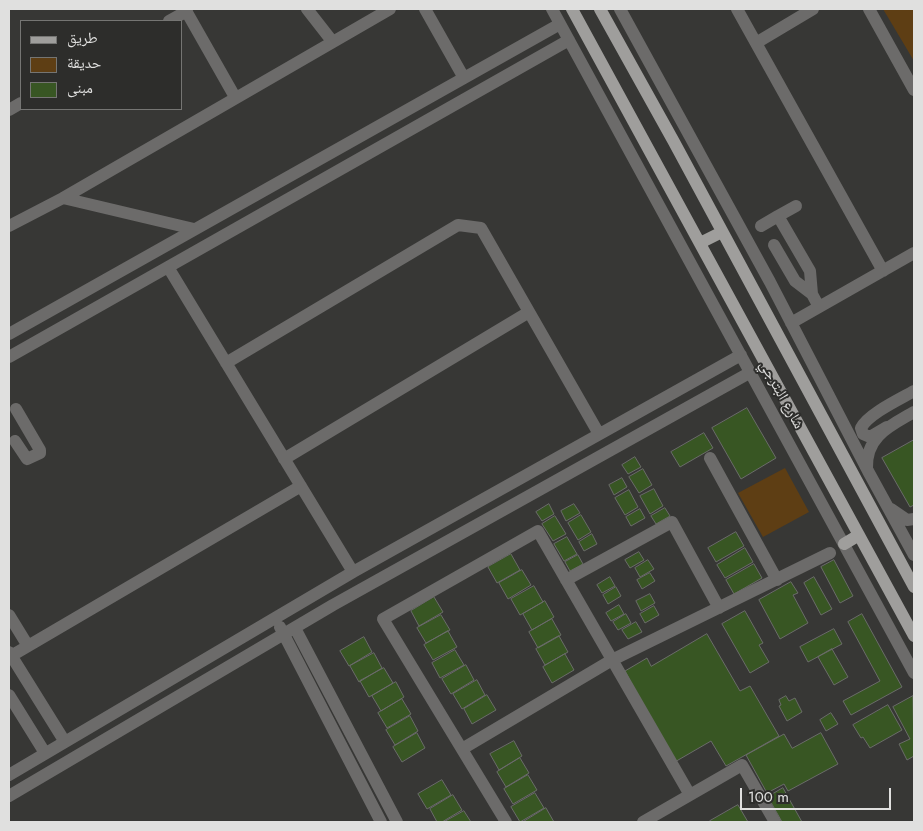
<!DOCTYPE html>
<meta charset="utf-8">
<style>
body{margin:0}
#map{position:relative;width:923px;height:831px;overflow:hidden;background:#373735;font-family:Jost,"Noto Naskh Arabic",sans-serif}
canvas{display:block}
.frame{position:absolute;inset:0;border:10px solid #e0e0df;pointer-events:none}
.legend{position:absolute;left:20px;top:20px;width:162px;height:90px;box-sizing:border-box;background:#2d2d2b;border:1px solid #757573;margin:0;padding:6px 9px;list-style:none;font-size:15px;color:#e0e0df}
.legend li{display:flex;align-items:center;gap:10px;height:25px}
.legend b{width:25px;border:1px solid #757573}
.scale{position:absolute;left:740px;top:788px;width:151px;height:22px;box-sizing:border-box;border:2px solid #e0e0df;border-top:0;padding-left:6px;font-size:15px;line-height:18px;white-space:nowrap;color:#e0e0df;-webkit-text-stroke:4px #2d2d2b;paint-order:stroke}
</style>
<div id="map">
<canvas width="923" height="831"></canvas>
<div class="frame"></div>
<ul class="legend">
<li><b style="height:6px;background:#9f9e9c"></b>طريق</li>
<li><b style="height:14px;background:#5e3e14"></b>حديقة</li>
<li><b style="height:14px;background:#385623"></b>مبنى</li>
</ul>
<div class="scale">100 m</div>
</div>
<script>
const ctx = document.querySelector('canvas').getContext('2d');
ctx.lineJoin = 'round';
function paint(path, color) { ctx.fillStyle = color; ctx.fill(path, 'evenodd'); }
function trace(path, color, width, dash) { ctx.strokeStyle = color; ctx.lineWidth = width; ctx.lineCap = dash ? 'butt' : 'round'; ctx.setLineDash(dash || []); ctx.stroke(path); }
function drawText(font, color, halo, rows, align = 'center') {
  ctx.font = font + ' Jost,"Noto Naskh Arabic",sans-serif'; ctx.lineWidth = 4; ctx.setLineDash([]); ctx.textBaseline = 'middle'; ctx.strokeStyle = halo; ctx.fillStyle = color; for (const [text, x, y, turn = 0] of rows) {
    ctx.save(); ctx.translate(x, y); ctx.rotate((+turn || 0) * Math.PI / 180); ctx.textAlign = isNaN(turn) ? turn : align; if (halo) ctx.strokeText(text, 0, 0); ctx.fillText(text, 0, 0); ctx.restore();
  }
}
const green = new Path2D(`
 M 883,9 L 914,9 L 914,61 Z
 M 785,468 L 809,512 L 763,537 L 738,493 Z`);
const building = new Path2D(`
 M 747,408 L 776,458 L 741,479 L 712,428 Z
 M 704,433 L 713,448 L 680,467 L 671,452 Z
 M 914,440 L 914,505 L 910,507 L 882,458 Z
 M 635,457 L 641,467 L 628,474 L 622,465 Z
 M 643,469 L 652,485 L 639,493 L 629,477 Z
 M 622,478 L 627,487 L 614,495 L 609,485 Z
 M 654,489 L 663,506 L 650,514 L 640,496 Z
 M 629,490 L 638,507 L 625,515 L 615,498 Z
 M 549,504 L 554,514 L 542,521 L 536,512 Z
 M 574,504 L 580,513 L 566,521 L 561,511 Z
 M 665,508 L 670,516 L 656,524 L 651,516 Z
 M 640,509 L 645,518 L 631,526 L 626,517 Z
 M 581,515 L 591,532 L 578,540 L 568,523 Z
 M 555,516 L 566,534 L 553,541 L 542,524 Z
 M 736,532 L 744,546 L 716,562 L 708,548 Z
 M 592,534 L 597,544 L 584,551 L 579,542 Z
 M 567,537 L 577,554 L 564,561 L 554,544 Z
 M 745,548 L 753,562 L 725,578 L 717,565 Z
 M 639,552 L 644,560 L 630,568 L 625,560 Z
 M 511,554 L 520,570 L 497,583 L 488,567 Z
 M 578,555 L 583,564 L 570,571 L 565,562 Z
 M 648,560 L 654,569 L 640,577 L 635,568 Z
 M 834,560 L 853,596 L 840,603 L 821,567 Z
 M 754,564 L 762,578 L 734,594 L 726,580 Z
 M 522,570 L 531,585 L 508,599 L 499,583 Z
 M 650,573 L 655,581 L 642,589 L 637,580 Z
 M 610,577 L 615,586 L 602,593 L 597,585 Z
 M 814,577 L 832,609 L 821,615 L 804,583 Z
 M 791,582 L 798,593 L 793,595 L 808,623 L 780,639 L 759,600 Z
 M 534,586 L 543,602 L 520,615 L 511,599 Z
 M 616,587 L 621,596 L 608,604 L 603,595 Z
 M 650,594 L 655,603 L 641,611 L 636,601 Z
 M 434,597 L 443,612 L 419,626 L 411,611 Z
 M 545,601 L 554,617 L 532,630 L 523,614 Z
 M 619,605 L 624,614 L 611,621 L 606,613 Z
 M 654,606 L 659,615 L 645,623 L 640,614 Z
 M 745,611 L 763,643 L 759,645 L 769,662 L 750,673 L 722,624 Z
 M 626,614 L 631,623 L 618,630 L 613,622 Z
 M 862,614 L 902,687 L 851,715 L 843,701 L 880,681 L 848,622 Z
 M 441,615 L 450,630 L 426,643 L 417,628 Z
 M 552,619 L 561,635 L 538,648 L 529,632 Z
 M 636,622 L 642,632 L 628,639 L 622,630 Z
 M 834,629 L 842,644 L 808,662 L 800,647 Z
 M 448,631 L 457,647 L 433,660 L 424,645 Z
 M 707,634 L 740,691 L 750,686 L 779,736 L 726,766 L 711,741 L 673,763 L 625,671 L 647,658 L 651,666 Z
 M 559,636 L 568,652 L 545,665 L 536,649 Z
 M 364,637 L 372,652 L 349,666 L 340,651 Z
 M 832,649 L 848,677 L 834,685 L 818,657 Z
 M 455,650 L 464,665 L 440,678 L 432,663 Z
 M 374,653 L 382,668 L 359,682 L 350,666 Z
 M 565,654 L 574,670 L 552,683 L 543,667 Z
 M 466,665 L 474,680 L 451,694 L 442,679 Z
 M 384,668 L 393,683 L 369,697 L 360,681 Z
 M 477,680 L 485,695 L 462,709 L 453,694 Z
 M 396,682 L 404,697 L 381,711 L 372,696 Z
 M 487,695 L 496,710 L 472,724 L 464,709 Z
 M 786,696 L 789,701 L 795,698 L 802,712 L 787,721 L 779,706 L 781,705 L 779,700 Z
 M 913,696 L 914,756 L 907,760 L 899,744 L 910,739 L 893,707 Z
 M 402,699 L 411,714 L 387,728 L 378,713 Z
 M 888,705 L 902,730 L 870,748 L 863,737 L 861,738 L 853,725 Z
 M 831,713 L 838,724 L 826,731 L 820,720 Z
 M 410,716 L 418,731 L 395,745 L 386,730 Z
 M 417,733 L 425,748 L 402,762 L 393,747 Z
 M 821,733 L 838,764 L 788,791 L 784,784 L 767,793 L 746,755 L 784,734 L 792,748 Z
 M 514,741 L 522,756 L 499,770 L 490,754 Z
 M 520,758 L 529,773 L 506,787 L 497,772 Z
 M 528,775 L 537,790 L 513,804 L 504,789 Z
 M 442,780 L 451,795 L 427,809 L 418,794 Z
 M 783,788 L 802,822 L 782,822 L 768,797 Z
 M 535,793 L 544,808 L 520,822 L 511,807 Z
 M 453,795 L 462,810 L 442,822 L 437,822 L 430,809 Z
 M 738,805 L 748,822 L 711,822 L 710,821 Z
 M 546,808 L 554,822 L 523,822 Z
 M 464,811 L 471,822 L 444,822 Z`);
const minor = new Path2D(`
 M 185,9 L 235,97
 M 307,9 L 332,41
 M 425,9 L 464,78
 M 552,9 L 914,673
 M 620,9 L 770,282 L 868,471 L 914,555
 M 737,9 L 883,271
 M 869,9 L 914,90
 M 169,21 L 187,11
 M 756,43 L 813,9
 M 9,110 L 21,103
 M 63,198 L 194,229
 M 778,216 L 796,206
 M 9,226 L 63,198 L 390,9
 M 761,226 L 778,216 L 810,271 L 812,294 L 819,307
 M 774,245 L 795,281 L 812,294
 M 168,267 L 353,572
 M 791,323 L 914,253
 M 9,334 L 560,24
 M 9,357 L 569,40
 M 226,363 L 458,225 L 481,228 L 599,434
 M 887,427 L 870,437 L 863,434 L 861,428 C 868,414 900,399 914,391
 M 15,441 L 27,459 L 40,453 L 40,450 L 16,409
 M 710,458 L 777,580
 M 284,459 L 529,312
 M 867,468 C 866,436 890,426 914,412
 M 891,509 L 907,520 L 914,519
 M 566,580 L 672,522 L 719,608
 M 9,615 L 28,646
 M 280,627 L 381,822
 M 295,628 L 397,822
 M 9,652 L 65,742
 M 11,656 L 301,486
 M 9,695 L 45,753
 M 462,749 L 612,660 L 830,553
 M 9,775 L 353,572 L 741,355
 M 9,796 L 333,605 L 751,372
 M 506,822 L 383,619 L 538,531 L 690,795
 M 643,822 L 742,765 L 775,822`);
const major = new Path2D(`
 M 572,9 L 914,636
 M 600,9 L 674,142 L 914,587
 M 700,243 L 722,232
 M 844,544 L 859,535`);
const streetNames = [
 ["شارع البترجي",781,395,61]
];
paint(green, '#5e3e14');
paint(building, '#385623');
trace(building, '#6a6c69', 1);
trace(minor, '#6c6b6a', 12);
trace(major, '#9f9e9c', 12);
drawText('15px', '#e0e0df', '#2d2d2b', streetNames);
</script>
